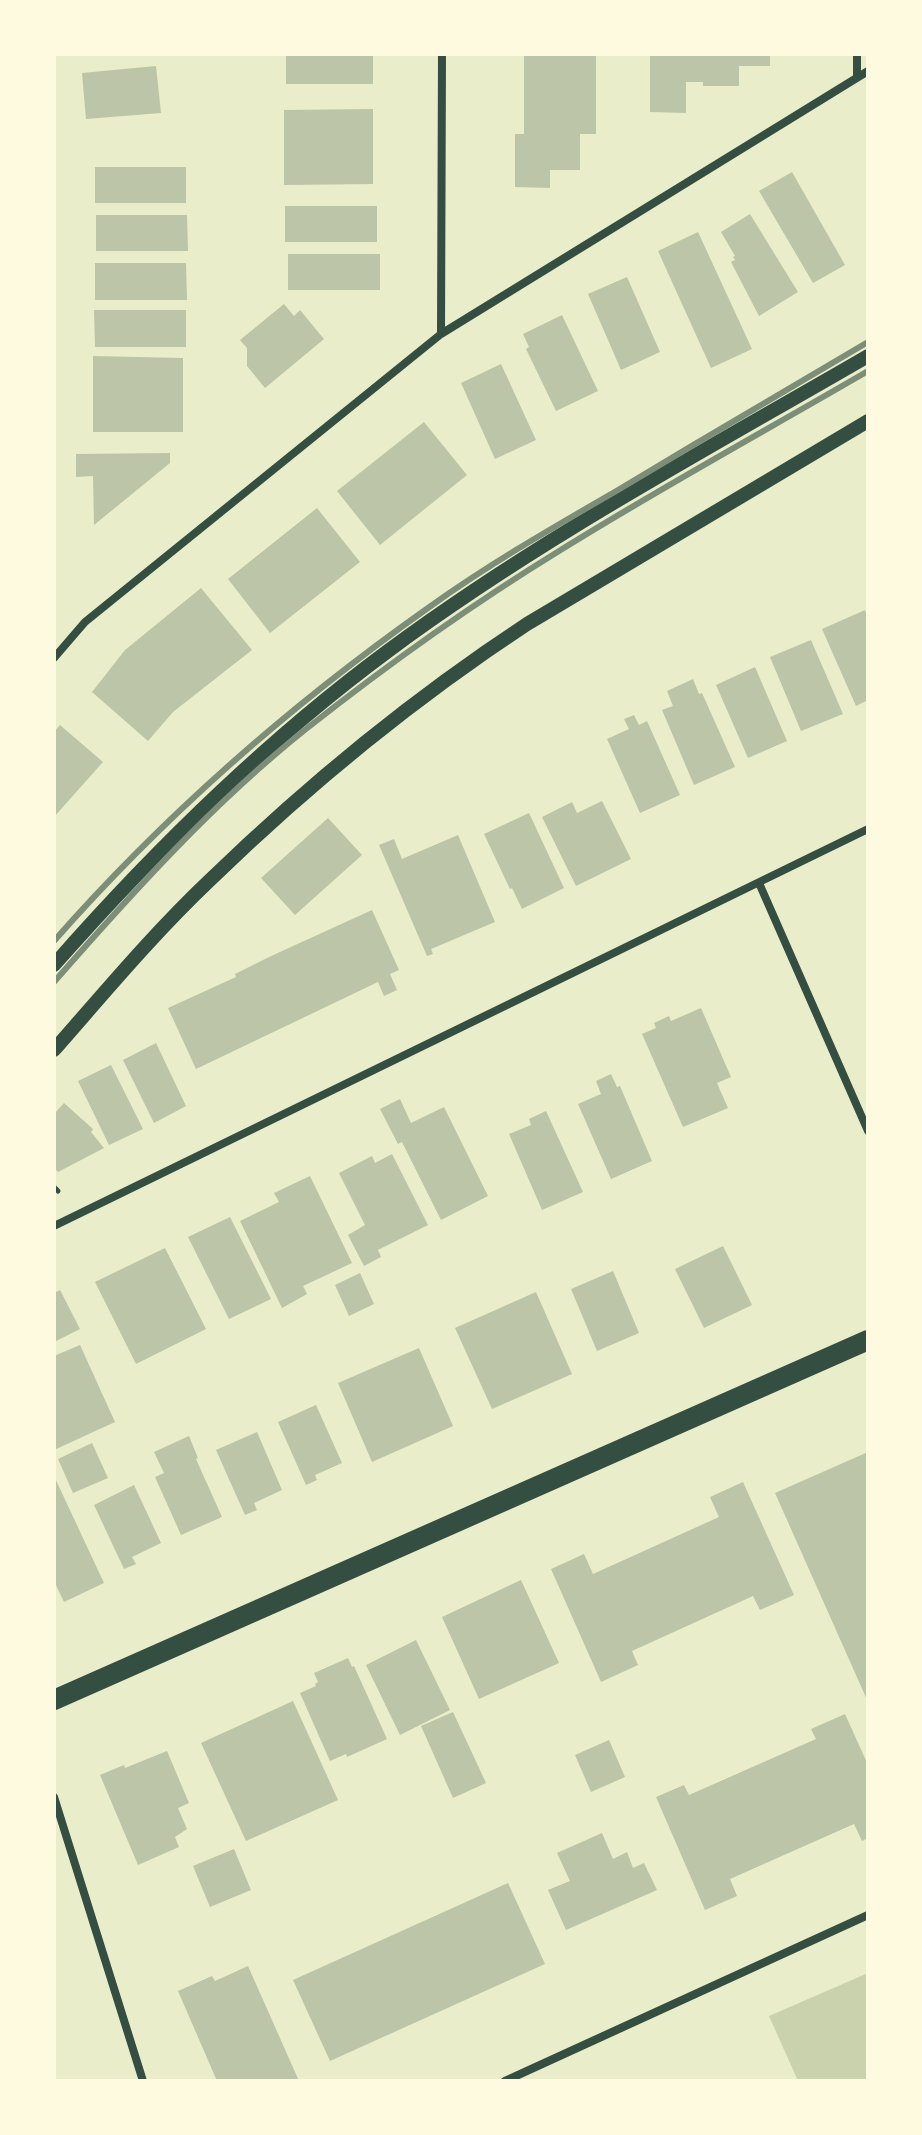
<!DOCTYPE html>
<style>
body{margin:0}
#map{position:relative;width:922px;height:2135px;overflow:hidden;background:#e9edc9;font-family:Mulish,sans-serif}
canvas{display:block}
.frame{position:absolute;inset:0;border:56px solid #fefae0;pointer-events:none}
</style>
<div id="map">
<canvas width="922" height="2135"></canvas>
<div class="frame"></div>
</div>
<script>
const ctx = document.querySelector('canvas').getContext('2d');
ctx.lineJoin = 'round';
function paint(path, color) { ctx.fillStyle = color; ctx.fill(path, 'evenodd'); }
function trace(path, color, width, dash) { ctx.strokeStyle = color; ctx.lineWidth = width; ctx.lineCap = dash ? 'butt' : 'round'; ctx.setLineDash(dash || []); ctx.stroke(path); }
const green = new Path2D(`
 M 868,1973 L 868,2081 L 798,2081 L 769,2016 Z`);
const building = new Path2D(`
 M 286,54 L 373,54 L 373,84 L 286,84 Z
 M 524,54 L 596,54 L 596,134 L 580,134 L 580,170 L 550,170 L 550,188 L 515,187 L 515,134 L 524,134 Z
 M 650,54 L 770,54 L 770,66 L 739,66 L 739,86 L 703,86 L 703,82 L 686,82 L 686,113 L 650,112 Z
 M 156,66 L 161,113 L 86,119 L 82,73 Z
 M 373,109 L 373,184 L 284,185 L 284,110 Z
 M 95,167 L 186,167 L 186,203 L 95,203 Z
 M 792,172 L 845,265 L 813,283 L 759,191 Z
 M 285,206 L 377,206 L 377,242 L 285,242 Z
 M 750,214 L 798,292 L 759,316 L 731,262 L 735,260 L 733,257 L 735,256 L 721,232 Z
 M 96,215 L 187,215 L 188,251 L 96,251 Z
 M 698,232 L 752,349 L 711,368 L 658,251 Z
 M 288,254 L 380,254 L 380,290 L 288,290 Z
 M 95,263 L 186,263 L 187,300 L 95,300 Z
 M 627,277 L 660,352 L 621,370 L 588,294 Z
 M 284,304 L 294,316 L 300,310 L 324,339 L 265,388 L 247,366 L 247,348 L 240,340 Z
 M 94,310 L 186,310 L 186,347 L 95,347 Z
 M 562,315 L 598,391 L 556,411 L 526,349 L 529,347 L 523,334 Z
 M 93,356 L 183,358 L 183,432 L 93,432 Z
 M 501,364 L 536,440 L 495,459 L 461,383 Z
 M 424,422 L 467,475 L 380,545 L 337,491 Z
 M 170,453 L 170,463 L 94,525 L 93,476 L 76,477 L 76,454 Z
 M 317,508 L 360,562 L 270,633 L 228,579 Z
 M 201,588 L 252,650 L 173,712 L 148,741 L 92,692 L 125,650 Z
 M 865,610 L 868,618 L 868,700 L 856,706 L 822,629 Z
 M 811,640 L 843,714 L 801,731 L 770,657 Z
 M 755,667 L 787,741 L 748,758 L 716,685 Z
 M 693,679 L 699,694 L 702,693 L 735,767 L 694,785 L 662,710 L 673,706 L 667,691 Z
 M 634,715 L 639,725 L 647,721 L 680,795 L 640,813 L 607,739 L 629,729 L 624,719 Z
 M 60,725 L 103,762 L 54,817 L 54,732 Z
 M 602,801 L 631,859 L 576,886 L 542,817 L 572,802 L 577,813 Z
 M 529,813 L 564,888 L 522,909 L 512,888 L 510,889 L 484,834 Z
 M 328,818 L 362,855 L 295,915 L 261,878 Z
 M 458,835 L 495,922 L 431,949 L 433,954 L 427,956 L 379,845 L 394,839 L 402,859 Z
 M 372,910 L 399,970 L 390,974 L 397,990 L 384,996 L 378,982 L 196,1069 L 168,1008 L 236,977 L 235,974 L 269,957 Z
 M 701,1008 L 731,1077 L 717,1083 L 728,1108 L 683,1127 L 642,1034 L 656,1028 L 654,1023 L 669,1016 L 671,1021 Z
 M 156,1043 L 186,1106 L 154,1123 L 123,1060 Z
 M 111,1065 L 143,1129 L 109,1145 L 78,1081 Z
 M 611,1074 L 617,1087 L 620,1086 L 652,1161 L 611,1179 L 578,1104 L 601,1094 L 596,1081 Z
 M 400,1099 L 411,1123 L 444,1107 L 488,1196 L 441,1220 L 402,1142 L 398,1144 L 380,1109 Z
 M 64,1103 L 93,1129 L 91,1132 L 104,1148 L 58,1172 L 54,1168 L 54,1114 Z
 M 546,1111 L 583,1192 L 542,1210 L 509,1134 L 531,1125 L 529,1119 Z
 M 392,1154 L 428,1225 L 378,1250 L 381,1257 L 364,1266 L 348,1235 L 365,1225 L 339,1173 L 372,1156 L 375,1163 Z
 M 310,1176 L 352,1263 L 303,1286 L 307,1294 L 282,1308 L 240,1221 L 279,1202 L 274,1193 Z
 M 230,1217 L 271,1299 L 229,1319 L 188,1237 Z
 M 723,1246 L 752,1305 L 704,1328 L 675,1269 Z
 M 165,1248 L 206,1329 L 136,1364 L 95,1282 Z
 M 613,1271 L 639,1333 L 597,1351 L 571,1289 Z
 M 360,1273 L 374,1304 L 349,1316 L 335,1285 Z
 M 60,1290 L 80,1329 L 54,1342 L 54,1293 Z
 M 536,1292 L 572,1374 L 492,1409 L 455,1328 Z
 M 80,1345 L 115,1422 L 54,1450 L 54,1356 Z
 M 419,1348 L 453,1426 L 372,1462 L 338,1383 Z
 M 316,1405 L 342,1463 L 315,1475 L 317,1480 L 306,1485 L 278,1422 Z
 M 257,1432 L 282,1490 L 254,1503 L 257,1510 L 245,1515 L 216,1450 Z
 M 189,1436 L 198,1458 L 196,1459 L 222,1517 L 181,1535 L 155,1477 L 164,1473 L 154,1452 Z
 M 92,1443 L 108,1478 L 73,1493 L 58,1459 Z
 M 868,1452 L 868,1702 L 775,1493 Z
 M 54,1476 L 104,1583 L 64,1602 L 54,1581 Z
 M 743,1482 L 794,1595 L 760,1610 L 753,1596 L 632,1651 L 638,1665 L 601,1682 L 551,1569 L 584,1554 L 593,1574 L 719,1517 L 710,1497 Z
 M 134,1485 L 161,1543 L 132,1557 L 136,1564 L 124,1569 L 94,1505 Z
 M 521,1580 L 559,1663 L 479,1699 L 442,1617 Z
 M 416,1640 L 450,1710 L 400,1735 L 366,1665 Z
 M 348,1658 L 352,1667 L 354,1666 L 387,1739 L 347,1757 L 346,1754 L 330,1761 L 300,1693 L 316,1686 L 315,1684 L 318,1682 L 314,1673 Z
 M 293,1701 L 338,1800 L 246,1841 L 201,1743 Z
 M 453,1712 L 486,1783 L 453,1798 L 421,1726 Z
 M 845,1714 L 868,1765 L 868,1838 L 862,1841 L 854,1824 L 730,1879 L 737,1896 L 705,1910 L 656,1797 L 684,1785 L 689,1795 L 816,1739 L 811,1729 Z
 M 609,1740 L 625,1777 L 591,1792 L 575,1755 Z
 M 167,1751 L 189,1803 L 178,1808 L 187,1829 L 175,1837 L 179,1847 L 138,1865 L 100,1775 L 124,1765 L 125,1768 Z
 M 602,1833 L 613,1859 L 627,1852 L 633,1868 L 644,1863 L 657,1890 L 566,1930 L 548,1890 L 570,1881 L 557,1853 Z
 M 234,1849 L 251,1890 L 210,1907 L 193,1866 Z
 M 508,1883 L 545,1964 L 330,2061 L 293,1980 Z
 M 248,1966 L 299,2081 L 217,2081 L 178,1991 L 212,1976 L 215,1981 Z`);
const path = new Path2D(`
 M 54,1187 L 58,1191`);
const minor = new Path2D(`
 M 857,54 L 857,77
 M 441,334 L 442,54
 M 54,658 L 85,622 L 441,334 L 868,71
 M 759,883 L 868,1131
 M 54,1226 L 868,829
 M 54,1797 L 143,2081
 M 505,2081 L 868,1915`);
const tertiary = new Path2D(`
 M 54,965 C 155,850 265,742 388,651 C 539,539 706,450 868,356
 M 54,1050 C 105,992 154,933 210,880 C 308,785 413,699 527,624 L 868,421`);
const primary = new Path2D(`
 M 54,1700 L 868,1340`);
const rail = new Path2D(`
 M 54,941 C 164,816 292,704 428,608 C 489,564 554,527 618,490 C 701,440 785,391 868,342
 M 54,982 C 132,893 213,803 306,729 C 387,665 471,605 559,551 C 660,488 765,431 868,371`);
paint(green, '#cad2ad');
paint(building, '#bcc5a7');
trace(path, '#344e41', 5);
trace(minor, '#344e41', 8);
trace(tertiary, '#344e41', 14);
trace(primary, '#344e41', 20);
trace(rail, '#7c8e77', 6);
</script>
